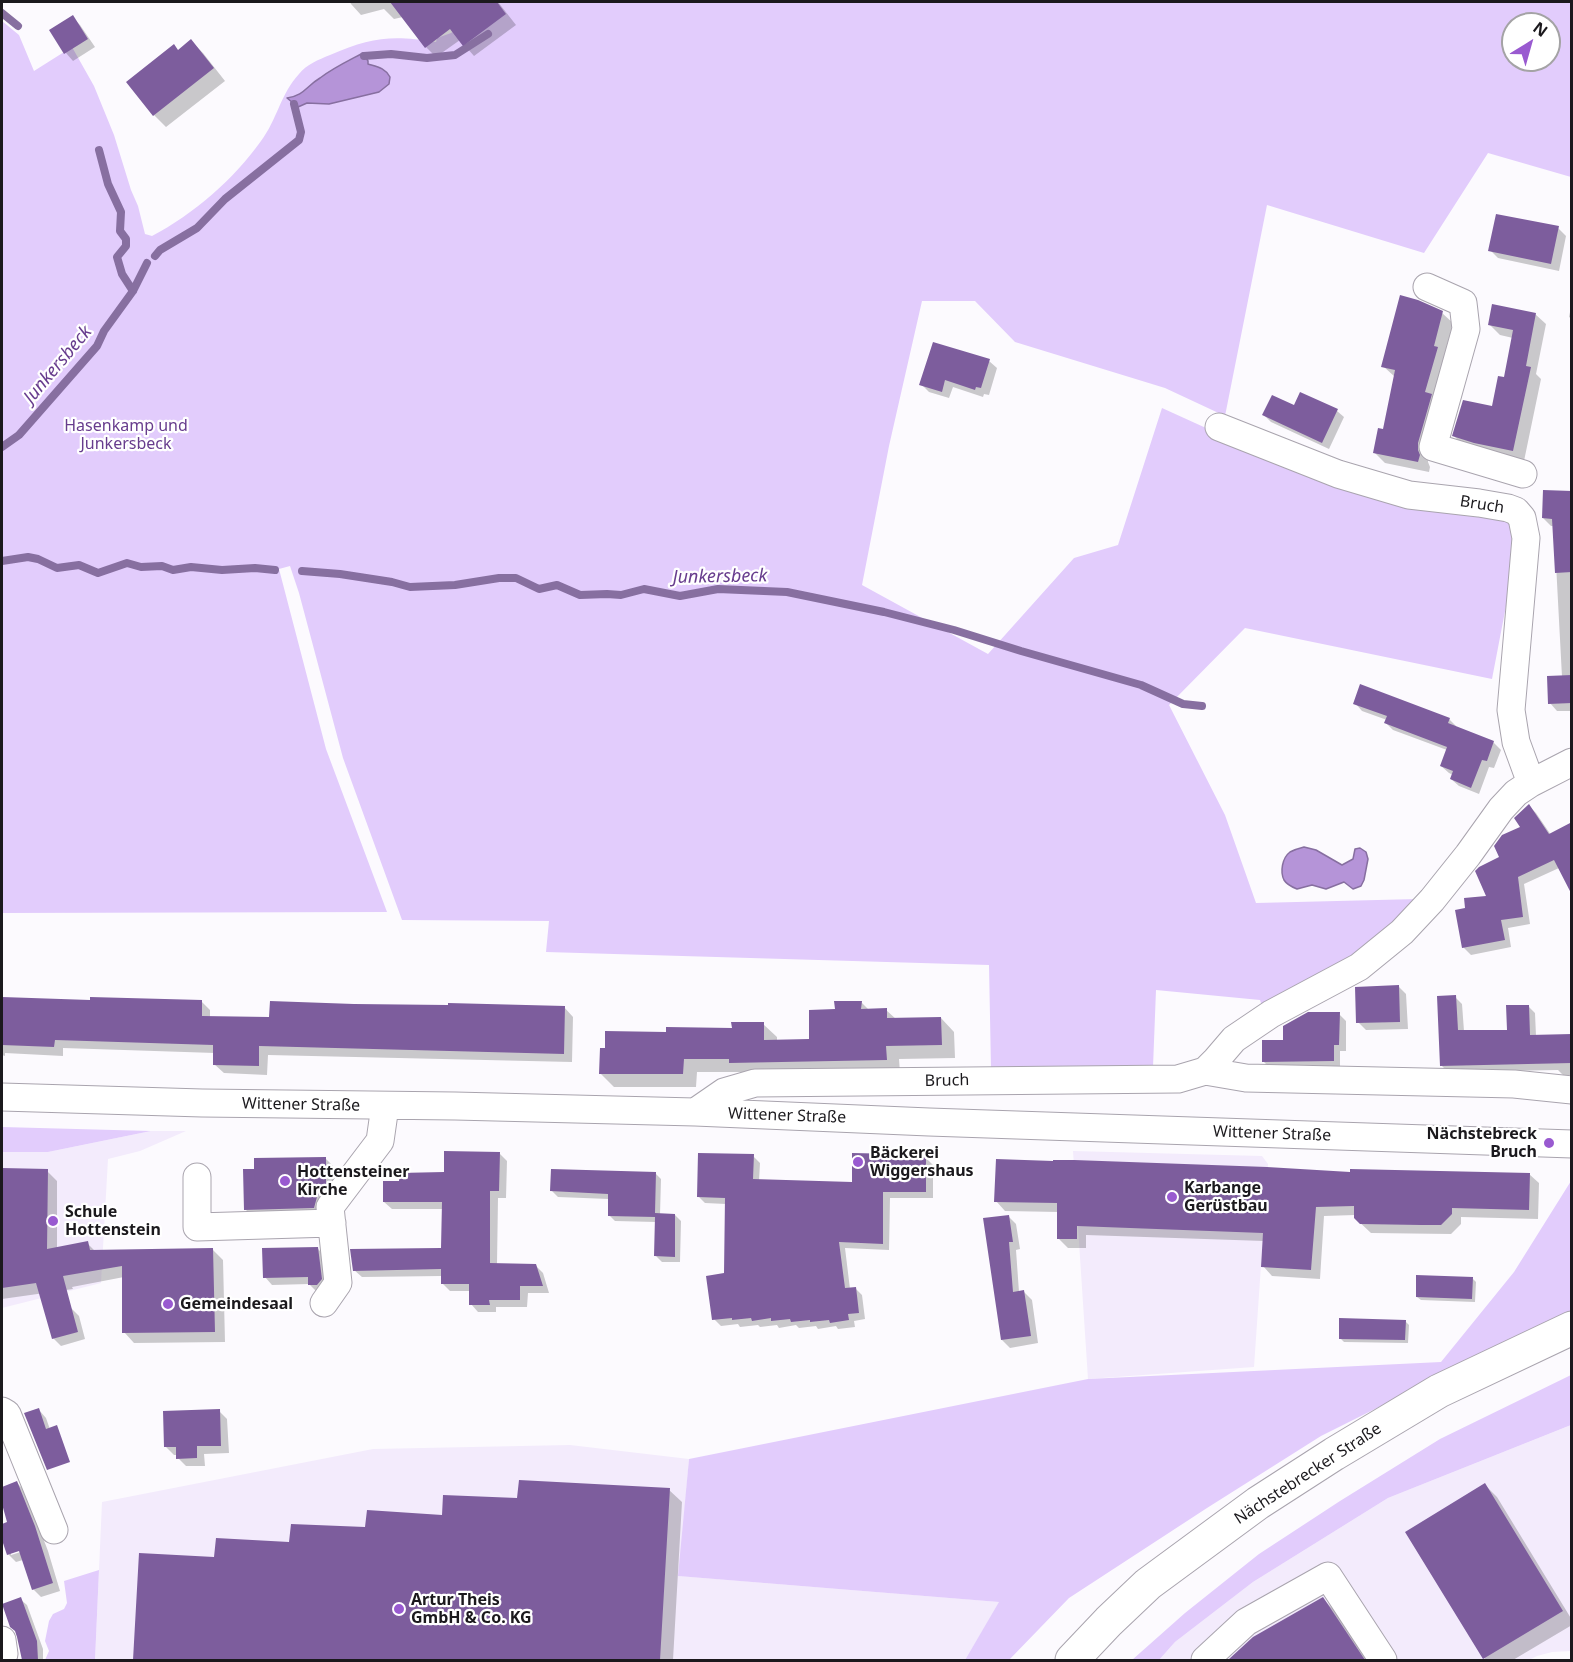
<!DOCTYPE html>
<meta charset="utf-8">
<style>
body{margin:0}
#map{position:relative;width:1573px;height:1662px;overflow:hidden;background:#fcfafe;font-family:"Noto Sans",sans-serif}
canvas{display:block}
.frame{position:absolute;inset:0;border:3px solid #1b191d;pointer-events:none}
.north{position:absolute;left:1501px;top:12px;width:60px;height:60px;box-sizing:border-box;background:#fff;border:2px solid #a4a3a5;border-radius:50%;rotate:37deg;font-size:16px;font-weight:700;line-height:24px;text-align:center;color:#1b191d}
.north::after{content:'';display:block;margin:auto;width:21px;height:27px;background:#995ad0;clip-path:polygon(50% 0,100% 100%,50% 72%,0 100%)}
</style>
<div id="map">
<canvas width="1573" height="1662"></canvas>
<div class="frame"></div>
<div class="north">N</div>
</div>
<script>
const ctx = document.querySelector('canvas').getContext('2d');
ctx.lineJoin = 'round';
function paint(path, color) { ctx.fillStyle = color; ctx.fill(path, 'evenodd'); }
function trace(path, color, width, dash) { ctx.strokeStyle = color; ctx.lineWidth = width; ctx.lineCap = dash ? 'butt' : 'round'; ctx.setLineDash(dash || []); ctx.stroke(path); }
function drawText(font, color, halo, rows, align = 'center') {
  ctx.font = font + ' "Noto Sans",sans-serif'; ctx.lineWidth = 4.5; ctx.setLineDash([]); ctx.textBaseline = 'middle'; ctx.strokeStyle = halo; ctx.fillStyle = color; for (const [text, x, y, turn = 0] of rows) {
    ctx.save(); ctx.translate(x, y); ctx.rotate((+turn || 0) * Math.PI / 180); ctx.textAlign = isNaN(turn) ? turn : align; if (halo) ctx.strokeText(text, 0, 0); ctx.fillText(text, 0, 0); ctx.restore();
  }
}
const built = new Path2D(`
 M 151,1131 L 186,1131 L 140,1151 L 108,1159 L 101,1283 L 2,1308 L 2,1152 L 48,1152 Z
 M 1073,1151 L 1262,1156 L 1268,1164 L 1254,1367 L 1088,1379 Z
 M 1571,1425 L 1571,1651 L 1552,1652 L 1537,1656 L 1529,1660 L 1159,1660 L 1175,1642 L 1253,1582 L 1388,1498 Z
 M 570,1445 L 689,1459 L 679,1576 L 1000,1602 L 965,1660 L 95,1660 L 102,1502 L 373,1449 Z`);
const green = new Path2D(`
 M 491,2 L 1571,2 L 1571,177 L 1488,153 L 1424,253 L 1267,205 L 1225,416 L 1165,388 L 1015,342 L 975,301 L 922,301 L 889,446 L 862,585 L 988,654 L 1074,558 L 1118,545 L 1162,408 L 1217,433 L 1478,511 L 1513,523 L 1515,559 L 1492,679 L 1245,628 L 1169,705 L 1225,815 L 1256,903 L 1418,899 L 1362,953 L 1263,1009 L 1260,1000 L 1156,990 L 1153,1067 L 991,1069 L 989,965 L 546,952 L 549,921 L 402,920 L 343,758 L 299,593 L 290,566 L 279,569 L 326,749 L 387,912 L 2,913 L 2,21 L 19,35 L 34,71 L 72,47 L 94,86 L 114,135 L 131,190 L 138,206 L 145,234 L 152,236 C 194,214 234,179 261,141 C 277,120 281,93 299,74 C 307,64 318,60 330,55 C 371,37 392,35 436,42 L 437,38 L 451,33 L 462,24 L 472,29 ZM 1513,24 L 1549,24 L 1549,60 L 1513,60 Z
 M 2,1127 L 151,1131 L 48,1152 L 2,1152 Z
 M 1571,1181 L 1571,1311 L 1321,1436 L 1207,1508 L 1069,1598 L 1009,1660 L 965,1660 L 999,1602 L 678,1576 L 689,1459 L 1088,1379 L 1441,1362 L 1514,1272 Z
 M 1571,1375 L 1571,1425 L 1388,1498 L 1253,1582 L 1175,1642 L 1159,1660 L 1132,1660 L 1185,1613 L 1259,1554 L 1340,1501 L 1440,1439 Z
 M 99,1570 L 95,1660 L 45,1660 L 49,1651 L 45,1641 L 49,1621 L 53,1614 L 64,1609 L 67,1603 L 64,1581 Z`);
const water = new Path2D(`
 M 363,53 L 368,61 L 368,64 C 378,67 385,68 390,77 L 389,84 L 379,92 L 329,104 L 307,103 L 298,107 L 287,98 C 305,95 305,87 320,78 C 333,68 348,61 363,53 Z
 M 1304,847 L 1316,850 L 1342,865 L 1353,859 L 1355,849 L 1360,848 L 1366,852 L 1368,859 L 1364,880 L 1361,886 L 1353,889 L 1344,882 L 1326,889 L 1312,885 L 1297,889 C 1292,887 1287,885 1284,880 C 1280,872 1282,858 1290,852 C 1294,850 1300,848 1304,847 Z`);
const shadow = new Path2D(`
 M 350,2 L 498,2 L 516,25 L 474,56 L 460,40 L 436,57 L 426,47 L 403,17 L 394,19 L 384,9 L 361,15 L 351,4 Z
 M 72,17 L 80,25 L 95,47 L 73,61 L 66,53 Z
 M 191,41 L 203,53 L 225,81 L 166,127 L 154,115 Z
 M 1558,228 L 1566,236 L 1559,271 L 1498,258 L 1490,250 Z
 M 1572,302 L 1572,319 L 1569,317 Z
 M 1442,313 L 1453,323 L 1444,356 L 1447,359 L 1428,454 L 1428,462 L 1430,467 L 1429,472 L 1385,463 L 1374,452 L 1384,431 L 1395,377 L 1383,366 Z
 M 1535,314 L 1546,324 L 1536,374 L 1541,379 L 1524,461 L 1464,446 L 1454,436 L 1493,408 L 1505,379 L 1513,338 L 1500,335 L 1490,325 Z
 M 989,361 L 997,368 L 989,395 L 984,394 L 983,397 L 953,387 L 949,398 L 929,392 L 921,384 Z
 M 1295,407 L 1337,411 L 1344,417 L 1329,449 L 1271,422 L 1264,415 Z
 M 1572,492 L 1572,711 L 1557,711 L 1550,703 L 1562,677 L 1554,526 L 1551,526 L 1543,518 Z
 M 1355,703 L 1449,719 L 1456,726 L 1456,728 L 1493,742 L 1501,750 L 1494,768 L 1489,767 L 1479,794 L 1459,786 L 1451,779 L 1453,775 L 1449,773 L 1441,766 L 1447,750 L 1393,730 L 1386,723 L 1387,720 L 1362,711 Z
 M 1529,806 L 1536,813 L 1551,835 L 1559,868 L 1524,884 L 1530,924 L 1508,928 L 1511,947 L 1471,955 L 1463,947 L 1466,909 L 1488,897 L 1501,858 L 1522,827 Z
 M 1398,986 L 1406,994 L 1408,1029 L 1366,1030 L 1358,1022 Z
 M 1455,997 L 1462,1004 L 1464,1031 L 1508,1031 L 1528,1006 L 1535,1013 L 1536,1036 L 1572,1035 L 1572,1075 L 1563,1075 L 1558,1070 L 1448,1072 L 1441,1065 Z
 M 2,998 L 91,1002 L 201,1001 L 210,1010 L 210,1017 L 270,1019 L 354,1005 L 564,1007 L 573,1017 L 572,1062 L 268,1055 L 267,1075 L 224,1073 L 214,1064 L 215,1053 L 63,1048 L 63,1056 L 5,1053 L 5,1056 L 2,1055 Z
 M 861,1002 L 869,1010 L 886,1010 L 896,1019 L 941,1018 L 954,1032 L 955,1058 L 899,1059 L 900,1073 L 744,1076 L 740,1072 L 697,1072 L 696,1087 L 614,1087 L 600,1073 L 668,1034 L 733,1029 L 763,1024 L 777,1037 L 777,1041 L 811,1040 L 836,1011 Z
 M 1339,1014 L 1346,1021 L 1346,1051 L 1340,1051 L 1340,1068 L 1270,1068 L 1263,1061 L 1285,1041 Z
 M 499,1153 L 507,1161 L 506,1198 L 498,1198 L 497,1264 L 535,1265 L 543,1273 L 549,1293 L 528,1293 L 527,1307 L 496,1307 L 496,1312 L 478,1312 L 471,1304 L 471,1291 L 450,1291 L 442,1283 L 442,1276 L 362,1277 L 354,1270 L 443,1249 L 443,1209 L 392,1209 L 384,1202 L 401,1183 L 446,1174 Z
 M 898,1155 L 900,1158 L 926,1158 L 933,1165 L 933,1198 L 890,1198 L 889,1250 L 845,1248 L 850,1289 L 855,1288 L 862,1295 L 865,1319 L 854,1321 L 855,1327 L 838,1329 L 836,1326 L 818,1329 L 816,1326 L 799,1328 L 796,1325 L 779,1328 L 777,1325 L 760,1327 L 758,1325 L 740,1327 L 738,1324 L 721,1326 L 714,1319 L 725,1275 L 726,1204 L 705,1203 L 699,1197 L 753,1156 L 760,1163 L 759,1181 L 853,1183 Z
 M 325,1158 L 342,1175 L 333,1214 L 262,1226 L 245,1209 L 255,1170 Z
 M 2,1169 L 47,1171 L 57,1181 L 57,1249 L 87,1243 L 96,1252 L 213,1250 L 223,1260 L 225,1342 L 134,1343 L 124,1332 L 124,1277 L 72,1287 L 73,1289 L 2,1299 L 2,1266 L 19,1264 L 13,1233 L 2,1233 Z
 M 655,1173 L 661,1179 L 660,1215 L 675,1215 L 681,1221 L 680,1262 L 662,1262 L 656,1256 L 656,1222 L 615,1221 L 609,1215 L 609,1199 L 558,1197 L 552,1191 Z
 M 1351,1174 L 1529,1174 L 1539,1183 L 1538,1219 L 1461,1217 L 1461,1224 L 1451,1234 L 1371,1233 L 1355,1218 L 1355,1215 L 1324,1216 L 1320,1279 L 1272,1276 L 1263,1266 L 1264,1241 L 1086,1235 L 1086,1248 L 1068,1248 L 1059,1239 L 1059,1212 L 1005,1211 L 996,1201 Z
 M 1008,1216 L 1016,1224 L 1020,1249 L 1016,1250 L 1019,1292 L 1024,1292 L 1032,1300 L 1038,1343 L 1010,1348 L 1002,1340 Z
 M 318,1249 L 326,1257 L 329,1287 L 317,1292 L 309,1284 L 272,1285 L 265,1277 Z
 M 1472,1278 L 1476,1282 L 1475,1302 L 1421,1300 L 1417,1297 Z
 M 71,1308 L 79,1316 L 85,1339 L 61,1346 L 53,1338 Z
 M 1405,1321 L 1409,1325 L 1408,1343 L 1344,1342 L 1340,1338 Z
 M 39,1410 L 46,1418 L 54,1441 L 43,1444 Z
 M 219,1411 L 227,1419 L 229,1453 L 204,1454 L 205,1466 L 186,1466 L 178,1458 L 178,1455 L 174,1455 L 166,1447 Z
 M 17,1483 L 25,1491 L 48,1551 L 60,1591 L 41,1597 L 33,1589 L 23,1560 L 16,1562 L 8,1554 L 2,1535 L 2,1525 L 9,1522 L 2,1500 L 2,1488 ZM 27,1550 L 11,1555 L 11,1552 Z
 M 1485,1485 L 1497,1497 L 1572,1620 L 1572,1625 L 1513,1660 L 1487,1660 L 1484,1658 L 1407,1532 Z
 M 669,1490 L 682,1502 L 673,1660 L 134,1660 L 140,1555 L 215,1558 L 367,1529 L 443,1516 L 518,1500 Z
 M 20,1599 L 27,1605 L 43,1649 L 43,1660 L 23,1660 L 21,1654 Z
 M 1323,1599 L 1335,1611 L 1367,1660 L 1243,1660 L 1238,1653 Z`);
const stream = new Path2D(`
 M 2,13 L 18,26
 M 364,56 L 391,54 L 427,58 L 455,55 L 488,34
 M 99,150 L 108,184 L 121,212 L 120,231 L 126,239 L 126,246 L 117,257 L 122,274 L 133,291
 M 155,256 L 160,250 L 197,228 L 225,199 L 299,140 L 301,132 L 294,104
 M 2,447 L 19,435 L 97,346 L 104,331 L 133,291 L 147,263
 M 2,561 L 28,557 L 38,559 L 57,568 L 79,565 L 98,573 L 127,563 L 141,567 L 162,566 L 173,570 L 191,567 L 222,570 L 255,568 L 275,570
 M 302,571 L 340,574 L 392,582 L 410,587 L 455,585 L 499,578 L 516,578 L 539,589 L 557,585 L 580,595 L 607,594 L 621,595 L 644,589 L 680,596 L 718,589 L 787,592 L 884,612 L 954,630 L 1021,651 L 1141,685 L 1183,704 L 1202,706`);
const building = new Path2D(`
 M 390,2 L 497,2 L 506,14 L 463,46 L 450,29 L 425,48 Z
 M 73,15 L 88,39 L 64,54 L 49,30 Z
 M 191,39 L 214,68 L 153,116 L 126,82 L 174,44 L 178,50 Z
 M 1496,214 L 1559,226 L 1551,264 L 1488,251 Z
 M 1400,295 L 1418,300 L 1443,311 L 1434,346 L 1438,347 L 1425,392 L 1432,394 L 1418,443 L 1418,450 L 1420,455 L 1418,462 L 1373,453 L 1378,428 L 1383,429 L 1395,370 L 1381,367 Z
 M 1492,304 L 1536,313 L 1526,366 L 1531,367 L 1513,451 L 1474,443 L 1452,436 L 1463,400 L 1492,406 L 1498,376 L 1504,377 L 1513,330 L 1488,325 Z
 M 933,342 L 990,359 L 981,388 L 976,387 L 975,390 L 945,380 L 942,392 L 919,385 Z
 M 1300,392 L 1338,409 L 1322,443 L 1262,415 L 1272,395 L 1294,405 Z
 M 1543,490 L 1572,491 L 1572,572 L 1555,573 L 1552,519 L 1542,518 Z
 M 1572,675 L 1572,703 L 1548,704 L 1547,676 Z
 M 1360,684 L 1450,718 L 1448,723 L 1494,741 L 1487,761 L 1482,760 L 1471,788 L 1450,779 L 1453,771 L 1440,766 L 1447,747 L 1384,723 L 1387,716 L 1353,704 Z
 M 1529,804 L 1549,834 L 1572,822 L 1572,895 L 1554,860 L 1518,877 L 1523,917 L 1501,920 L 1505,940 L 1462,948 L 1455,910 L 1465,908 L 1464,898 L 1486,896 L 1475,871 L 1479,867 L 1499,857 L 1494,846 L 1502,835 L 1520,827 L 1514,818 Z
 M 1399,985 L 1400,1022 L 1356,1023 L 1355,987 Z
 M 1456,995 L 1458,1030 L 1507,1030 L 1506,1005 L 1529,1005 L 1530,1035 L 1572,1034 L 1572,1063 L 1440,1066 L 1437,996 Z
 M 2,997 L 90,1000 L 90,997 L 202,1000 L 202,1016 L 269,1017 L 270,1001 L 354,1004 L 448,1005 L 448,1003 L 565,1006 L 564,1054 L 259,1046 L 259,1066 L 213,1065 L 213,1045 L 55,1040 L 54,1047 L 2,1045 Z
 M 834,1001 L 862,1001 L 861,1009 L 887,1008 L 887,1018 L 941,1017 L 942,1045 L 886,1046 L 887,1060 L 729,1063 L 729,1059 L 684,1059 L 683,1074 L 599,1074 L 600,1048 L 605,1048 L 605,1031 L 666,1032 L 666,1027 L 732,1028 L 731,1022 L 764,1022 L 764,1040 L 809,1039 L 809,1010 L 835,1009 Z
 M 1308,1012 L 1340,1012 L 1339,1045 L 1334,1045 L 1334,1061 L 1262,1062 L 1262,1040 L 1283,1040 L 1283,1026 Z
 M 444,1151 L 500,1152 L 499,1191 L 490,1191 L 490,1263 L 536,1264 L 543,1286 L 520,1286 L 520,1300 L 489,1300 L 490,1305 L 469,1305 L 469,1284 L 441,1284 L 441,1269 L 353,1271 L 350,1249 L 441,1248 L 442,1202 L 383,1202 L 383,1181 L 399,1181 L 399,1173 L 444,1172 Z
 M 698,1153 L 754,1154 L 753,1179 L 852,1182 L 852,1153 L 899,1154 L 898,1156 L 926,1157 L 926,1192 L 883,1192 L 883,1244 L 839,1242 L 845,1288 L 856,1287 L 859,1313 L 848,1314 L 849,1320 L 830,1323 L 829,1320 L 810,1322 L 810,1320 L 791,1322 L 790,1319 L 771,1321 L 771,1318 L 752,1321 L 751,1318 L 732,1320 L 732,1318 L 712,1320 L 706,1276 L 724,1273 L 725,1198 L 697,1197 Z
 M 326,1157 L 326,1186 L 317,1197 L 314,1208 L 244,1210 L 243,1169 L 254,1169 L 254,1158 Z
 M 996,1159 L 1053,1161 L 1053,1160 L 1074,1160 L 1267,1167 L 1350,1172 L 1350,1169 L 1530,1173 L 1529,1210 L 1452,1208 L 1452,1214 L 1441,1225 L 1421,1225 L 1360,1224 L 1354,1218 L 1354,1206 L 1316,1207 L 1311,1270 L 1261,1267 L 1263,1233 L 1077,1226 L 1077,1239 L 1057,1239 L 1057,1203 L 994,1202 Z
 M 2,1168 L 48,1169 L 47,1249 L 88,1241 L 90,1250 L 213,1248 L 215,1332 L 122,1333 L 122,1266 L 63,1276 L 78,1332 L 52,1339 L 36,1283 L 2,1288 Z
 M 551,1169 L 656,1172 L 655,1213 L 675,1214 L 675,1257 L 654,1256 L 655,1217 L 608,1216 L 608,1194 L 550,1191 Z
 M 1009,1215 L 1013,1242 L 1009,1242 L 1013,1292 L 1024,1290 L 1031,1336 L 1001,1340 L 983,1218 Z
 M 318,1247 L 322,1279 L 317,1285 L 308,1285 L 308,1277 L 263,1278 L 262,1248 Z
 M 1416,1275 L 1473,1277 L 1472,1299 L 1416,1297 Z
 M 1339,1318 L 1406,1320 L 1405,1340 L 1339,1339 Z
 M 39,1408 L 46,1429 L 57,1425 L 70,1462 L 47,1470 L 24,1413 Z
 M 220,1409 L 221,1446 L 197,1446 L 197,1458 L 176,1459 L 176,1447 L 164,1447 L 163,1411 Z
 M 519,1480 L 670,1488 L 660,1660 L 133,1660 L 139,1553 L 214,1557 L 216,1538 L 289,1542 L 291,1524 L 365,1527 L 367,1510 L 442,1515 L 443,1495 L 517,1498 Z
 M 17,1481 L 35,1526 L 53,1583 L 32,1590 L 19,1551 L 7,1555 L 2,1540 L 2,1524 L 7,1522 L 2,1504 L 2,1487 Z
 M 1485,1483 L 1563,1611 L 1483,1659 L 1405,1532 Z
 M 21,1597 L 37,1641 L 38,1660 L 22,1660 L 17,1637 L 15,1631 L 10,1627 L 2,1604 Z
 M 1323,1597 L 1365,1660 L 1228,1660 L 1253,1637 Z`);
const minor = new Path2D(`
 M 1427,287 L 1463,303 L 1466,329 L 1433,447 L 1523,474
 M 1219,427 L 1338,474 L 1409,495 L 1479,503 L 1508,508 L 1516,511 L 1522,518 L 1526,538 L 1511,710 L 1516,742 L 1531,783
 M 1205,1071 L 1246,1078 L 1514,1084 L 1572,1090
 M 2,1097 L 202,1103 L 455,1106 L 695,1112 L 929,1122 L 1572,1144
 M 695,1112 L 724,1092 L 755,1083 L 1178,1079 L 1205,1071 L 1216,1060 L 1234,1039 L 1271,1014 L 1359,967 L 1402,932 L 1432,900 L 1468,855 L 1501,809 L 1516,793 L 1531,783 L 1572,762
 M 197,1177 L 197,1227 L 332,1223
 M 324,1303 L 338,1283 L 330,1207 L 380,1141 L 385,1106
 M 2,1411 L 7,1414 L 54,1530
 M 2,1640 L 4,1654
 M 1205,1660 L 1246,1622 L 1328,1576 L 1383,1660`);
const major = new Path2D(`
 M 1072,1660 L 1109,1621 L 1148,1584 L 1258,1503 L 1334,1454 L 1439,1391 L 1572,1328`);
const markers = [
 [1549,1143,6,"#995ad0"],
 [858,1162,6,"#995ad0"],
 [285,1181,6,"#995ad0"],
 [1172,1197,6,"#995ad0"],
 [53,1221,6,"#995ad0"],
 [168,1304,6,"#995ad0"],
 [399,1609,6,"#995ad0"]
];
const parkNames = [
 ["Hasenkamp und",126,426],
 ["Junkersbeck",126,444]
];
const streetNames = [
 ["Bruch",1482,505,9],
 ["Bruch",947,1081,-1],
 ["Wittener Straße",301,1105,1],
 ["Wittener Straße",787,1116,2],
 ["Wittener Straße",1272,1134,2],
 ["Nächstebrecker Straße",1308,1474,-33]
];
const poiNames = [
 ["Nächstebreck",1537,1134,"right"],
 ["Bruch",1537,1152,"right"],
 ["Bäckerei",870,1153],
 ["Wiggershaus",870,1171],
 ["Hottensteiner",297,1172],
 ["Kirche",297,1190],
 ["Karbange",1184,1188],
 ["Gerüstbau",1184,1206],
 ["Schule",65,1212],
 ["Hottenstein",65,1230],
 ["Gemeindesaal",180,1304],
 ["Artur Theis",411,1600],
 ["GmbH & Co. KG",411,1618]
];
const waterNames = [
 ["Junkersbeck",58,365,-50],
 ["Junkersbeck",720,577,-1]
];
paint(built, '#f3ebfc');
paint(green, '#e2ccfc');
paint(water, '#b594d8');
trace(water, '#876fa0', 1.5);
paint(shadow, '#0003');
trace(stream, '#876fa0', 8);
paint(building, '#7d5d9d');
trace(minor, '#a9a4ae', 29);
trace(major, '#a9a4ae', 35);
trace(minor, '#fff', 27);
trace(major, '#fff', 33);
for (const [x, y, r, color] of markers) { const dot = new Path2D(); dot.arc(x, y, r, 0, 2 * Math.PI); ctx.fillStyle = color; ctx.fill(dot); trace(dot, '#fff', 2); }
drawText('16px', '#673c8d', '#fff', parkNames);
drawText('16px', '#1b191d', '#fff', streetNames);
drawText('bold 16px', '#1b191d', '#fff', poiNames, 'left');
drawText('italic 18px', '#683d8e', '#fff', waterNames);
</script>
